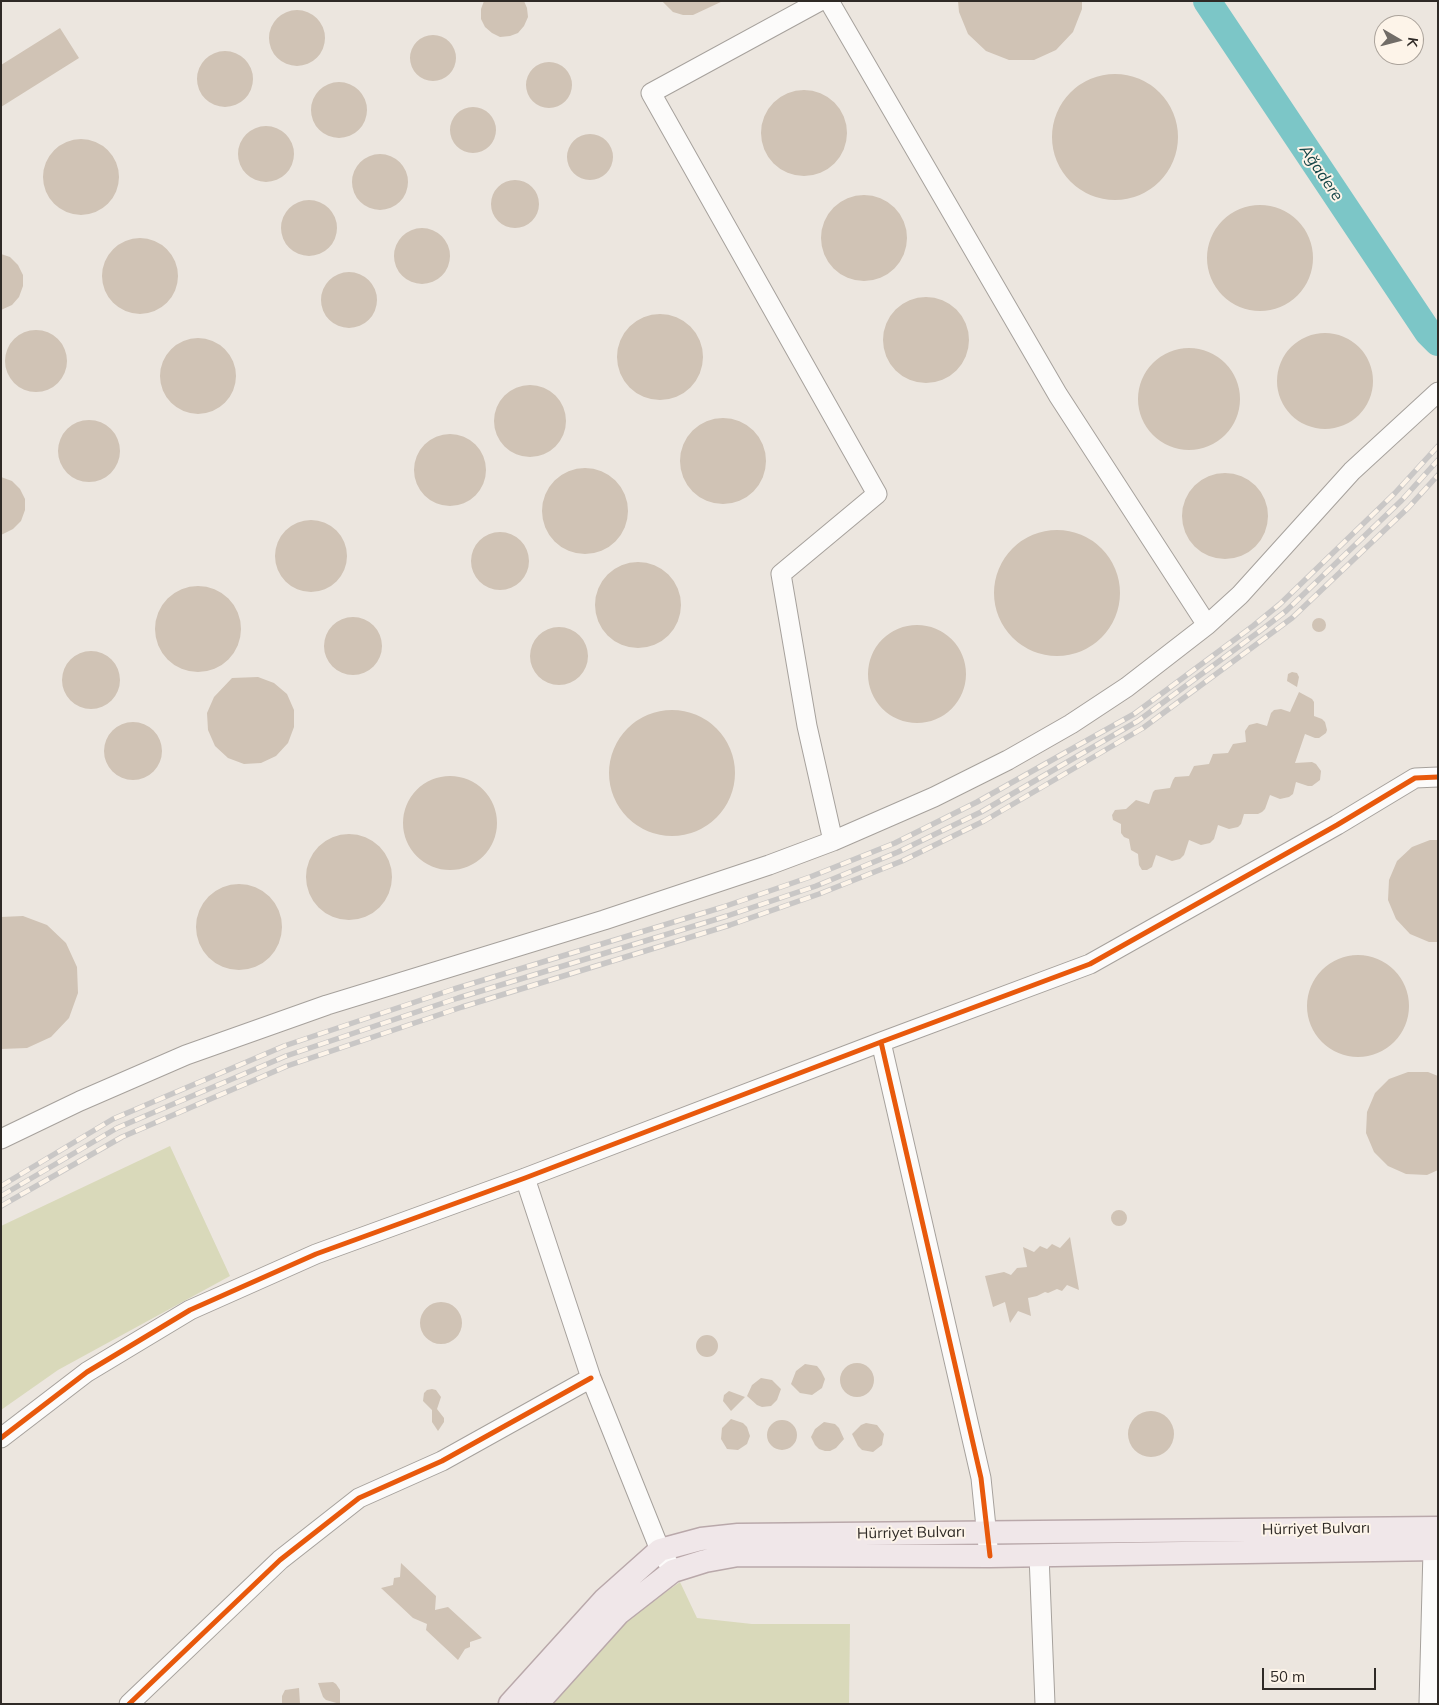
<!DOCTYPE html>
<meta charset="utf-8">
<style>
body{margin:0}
#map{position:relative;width:1439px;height:1705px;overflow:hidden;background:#ece6df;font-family:Mulish,sans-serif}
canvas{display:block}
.frame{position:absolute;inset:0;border:2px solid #2f2a26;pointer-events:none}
.north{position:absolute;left:1374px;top:15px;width:50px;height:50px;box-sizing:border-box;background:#fdf4e9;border:1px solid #aba39b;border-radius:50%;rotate:98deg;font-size:14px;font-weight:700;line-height:20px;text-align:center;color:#2f2a26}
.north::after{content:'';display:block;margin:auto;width:18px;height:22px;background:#716c67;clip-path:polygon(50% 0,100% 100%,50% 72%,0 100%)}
.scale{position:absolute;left:1262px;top:1668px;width:114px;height:22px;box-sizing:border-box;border:2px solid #2f2a26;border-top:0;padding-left:6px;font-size:15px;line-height:18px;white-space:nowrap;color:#2f2a26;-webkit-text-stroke:4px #fdf4e9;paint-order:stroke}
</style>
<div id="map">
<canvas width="1439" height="1705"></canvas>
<div class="frame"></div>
<div class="north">K</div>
<div class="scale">50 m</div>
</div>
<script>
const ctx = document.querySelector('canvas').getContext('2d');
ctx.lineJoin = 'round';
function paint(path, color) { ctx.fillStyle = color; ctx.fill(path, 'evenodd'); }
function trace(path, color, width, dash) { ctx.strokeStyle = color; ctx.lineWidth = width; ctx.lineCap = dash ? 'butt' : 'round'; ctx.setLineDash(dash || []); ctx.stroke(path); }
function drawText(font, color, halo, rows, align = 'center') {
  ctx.font = font + ' Mulish,sans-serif'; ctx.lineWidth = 4; ctx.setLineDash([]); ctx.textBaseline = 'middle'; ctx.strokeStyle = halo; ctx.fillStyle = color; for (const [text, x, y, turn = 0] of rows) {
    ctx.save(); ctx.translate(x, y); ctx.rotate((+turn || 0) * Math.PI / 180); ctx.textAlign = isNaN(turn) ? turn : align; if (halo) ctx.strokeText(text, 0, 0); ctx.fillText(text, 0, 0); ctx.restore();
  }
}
const green = new Path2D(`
 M 170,1146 L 230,1276 L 58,1370 L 1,1410 L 1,1226 Z
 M 680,1582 L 697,1618 L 752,1624 L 850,1624 L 849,1704 L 550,1704 L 625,1621 Z`);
const river = new Path2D(`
 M 1207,1 L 1428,332 L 1438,342`);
const building = new Path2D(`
 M 484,1 L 524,1 L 527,8 L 528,17 L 524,26 L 518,33 L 510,36 L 500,37 L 492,33 L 485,27 L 481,19 L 481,9 Z
 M 662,1 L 723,1 L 693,15 L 683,15 L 673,12 Z
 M 958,1 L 1082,1 L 1082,9 L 1073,32 L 1056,50 L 1034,60 L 1009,60 L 986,51 L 968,34 L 959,12 Z
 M269 38a28 28 0 1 1 56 0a28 28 0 1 1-56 0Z
 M 60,28 L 79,58 L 1,107 L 1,65 Z
 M410 58a23 23 0 1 1 46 0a23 23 0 1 1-46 0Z
 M197 79a28 28 0 1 1 56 0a28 28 0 1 1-56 0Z
 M526 85a23 23 0 1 1 46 0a23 23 0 1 1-46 0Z
 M1052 137a63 63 0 1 1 126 0a63 63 0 1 1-126 0Z
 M311 110a28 28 0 1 1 56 0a28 28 0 1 1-56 0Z
 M761 133a43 43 0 1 1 86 0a43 43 0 1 1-86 0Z
 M450 130a23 23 0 1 1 46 0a23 23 0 1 1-46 0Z
 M238 154a28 28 0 1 1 56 0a28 28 0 1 1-56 0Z
 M567 157a23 23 0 1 1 46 0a23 23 0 1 1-46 0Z
 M43 177a38 38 0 1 1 76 0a38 38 0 1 1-76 0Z
 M352 182a28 28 0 1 1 56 0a28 28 0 1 1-56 0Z
 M491 204a24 24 0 1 1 48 0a24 24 0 1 1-48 0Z
 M821 238a43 43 0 1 1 86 0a43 43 0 1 1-86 0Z
 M281 228a28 28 0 1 1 56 0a28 28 0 1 1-56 0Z
 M1207 258a53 53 0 1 1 106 0a53 53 0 1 1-106 0Z
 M394 256a28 28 0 1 1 56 0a28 28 0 1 1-56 0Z
 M102 276a38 38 0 1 1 76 0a38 38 0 1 1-76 0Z
 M 1,254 L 10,257 L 18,265 L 23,275 L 23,286 L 19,297 L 12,305 L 1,310 Z
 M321 300a28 28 0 1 1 56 0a28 28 0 1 1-56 0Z
 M883 340a43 43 0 1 1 86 0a43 43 0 1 1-86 0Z
 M617 357a43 43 0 1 1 86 0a43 43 0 1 1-86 0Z
 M5 361a31 31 0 1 1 62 0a31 31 0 1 1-62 0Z
 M1277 381a48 48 0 1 1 96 0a48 48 0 1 1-96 0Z
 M160 376a38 38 0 1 1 76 0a38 38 0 1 1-76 0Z
 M1138 399a51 51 0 1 1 102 0a51 51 0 1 1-102 0Z
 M494 421a36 36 0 1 1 72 0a36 36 0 1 1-72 0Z
 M680 461a43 43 0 1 1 86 0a43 43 0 1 1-86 0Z
 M58 451a31 31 0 1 1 62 0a31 31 0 1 1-62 0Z
 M414 470a36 36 0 1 1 72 0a36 36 0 1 1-72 0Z
 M542 511a43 43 0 1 1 86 0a43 43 0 1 1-86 0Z
 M1182 516a43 43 0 1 1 86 0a43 43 0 1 1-86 0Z
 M 1,477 L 12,481 L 20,489 L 25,499 L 25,510 L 21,521 L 13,529 L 1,535 Z
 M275 556a36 36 0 1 1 72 0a36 36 0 1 1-72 0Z
 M994 593a63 63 0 1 1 126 0a63 63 0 1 1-126 0Z
 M471 561a29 29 0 1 1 58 0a29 29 0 1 1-58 0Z
 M595 605a43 43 0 1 1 86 0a43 43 0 1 1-86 0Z
 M155 629a43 43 0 1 1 86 0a43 43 0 1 1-86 0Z
 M324 646a29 29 0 1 1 58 0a29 29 0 1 1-58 0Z
 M1312 625a7 7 0 1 1 14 0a7 7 0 1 1-14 0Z
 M868 674a49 49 0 1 1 98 0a49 49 0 1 1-98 0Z
 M530 656a29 29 0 1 1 58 0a29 29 0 1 1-58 0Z
 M62 680a29 29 0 1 1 58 0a29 29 0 1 1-58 0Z
 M 1292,672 L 1297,673 L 1299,677 L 1297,687 L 1287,681 L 1288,674 Z
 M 258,677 L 274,683 L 287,694 L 294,710 L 294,727 L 288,743 L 276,756 L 261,763 L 244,764 L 228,758 L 215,746 L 208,730 L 207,713 L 214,697 L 232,678 Z
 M 1299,692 L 1312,699 L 1314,702 L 1314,716 L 1322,719 L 1325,722 L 1327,730 L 1326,733 L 1319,738 L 1315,738 L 1305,734 L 1295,763 L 1312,762 L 1316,764 L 1321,771 L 1320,780 L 1312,786 L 1308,786 L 1296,782 L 1293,794 L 1289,797 L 1280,799 L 1270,795 L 1265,809 L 1262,812 L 1258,814 L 1244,814 L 1241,824 L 1238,827 L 1229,829 L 1218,825 L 1214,839 L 1210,843 L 1201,845 L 1189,840 L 1184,855 L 1180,859 L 1172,861 L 1156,855 L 1152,867 L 1147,870 L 1142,870 L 1139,865 L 1138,854 L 1131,850 L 1129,839 L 1124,837 L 1121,833 L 1121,824 L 1113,820 L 1112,815 L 1115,810 L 1126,809 L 1136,800 L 1149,804 L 1153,792 L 1155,790 L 1170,788 L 1173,780 L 1175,777 L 1189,776 L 1194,766 L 1209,764 L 1213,754 L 1228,753 L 1233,744 L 1246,742 L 1245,731 L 1249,725 L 1257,723 L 1267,726 L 1271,713 L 1274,710 L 1281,709 L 1290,712 Z
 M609 773a63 63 0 1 1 126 0a63 63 0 1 1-126 0Z
 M104 751a29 29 0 1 1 58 0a29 29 0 1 1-58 0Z
 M403 823a47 47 0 1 1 94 0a47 47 0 1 1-94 0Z
 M306 877a43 43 0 1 1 86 0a43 43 0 1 1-86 0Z
 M 1430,840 L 1438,840 L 1438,942 L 1429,942 L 1410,934 L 1396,919 L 1388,900 L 1389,880 L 1397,861 L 1412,847 Z
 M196 927a43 43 0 1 1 86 0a43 43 0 1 1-86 0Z
 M 23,916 L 47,925 L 66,943 L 77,967 L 78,993 L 69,1018 L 51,1037 L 27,1048 L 1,1049 L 1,917 Z
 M1307 1006a51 51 0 1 1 102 0a51 51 0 1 1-102 0Z
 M 1408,1072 L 1428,1072 L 1438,1076 L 1438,1170 L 1427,1175 L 1406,1174 L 1388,1166 L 1374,1152 L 1366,1133 L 1367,1112 L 1375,1093 L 1389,1079 Z
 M1111 1218a8 8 0 1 1 16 0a8 8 0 1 1-16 0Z
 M 1070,1237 L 1079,1290 L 1067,1285 L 1062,1291 L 1057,1289 L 1048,1293 L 1045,1292 L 1037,1296 L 1028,1298 L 1031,1316 L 1018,1311 L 1010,1323 L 1005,1302 L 993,1307 L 985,1276 L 1004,1272 L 1011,1275 L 1017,1268 L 1027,1267 L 1023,1247 L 1034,1252 L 1040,1246 L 1047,1249 L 1052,1244 L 1060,1248 Z
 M420 1323a21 21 0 1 1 42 0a21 21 0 1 1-42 0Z
 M696 1346a11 11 0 1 1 22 0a11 11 0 1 1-22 0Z
 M840 1380a17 17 0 1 1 34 0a17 17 0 1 1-34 0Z
 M 805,1364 L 817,1366 L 821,1371 L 825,1379 L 822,1388 L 812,1395 L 800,1393 L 791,1384 L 796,1371 Z
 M 761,1378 L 772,1380 L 781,1389 L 777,1400 L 771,1406 L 762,1407 L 757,1405 L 747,1396 L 752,1385 Z
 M 432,1389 L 436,1390 L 441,1397 L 437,1409 L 444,1418 L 444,1422 L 438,1431 L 432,1422 L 432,1410 L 423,1401 L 424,1393 L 427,1390 Z
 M 729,1391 L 745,1397 L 731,1411 L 723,1401 L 724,1395 Z
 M1128 1434a23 23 0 1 1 46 0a23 23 0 1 1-46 0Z
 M 731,1419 L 743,1423 L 747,1427 L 750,1436 L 747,1444 L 738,1450 L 727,1449 L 721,1439 L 722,1428 Z
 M767 1435a15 15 0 1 1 30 0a15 15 0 1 1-30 0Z
 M 824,1422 L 835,1424 L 839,1428 L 844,1439 L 836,1448 L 830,1451 L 825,1451 L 819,1449 L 815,1445 L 811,1437 L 815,1429 Z
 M 866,1423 L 877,1425 L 884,1434 L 882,1445 L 873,1452 L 862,1450 L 858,1446 L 852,1434 L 861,1425 Z
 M 401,1563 L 436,1596 L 435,1610 L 448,1607 L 482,1638 L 470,1642 L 470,1647 L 465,1649 L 458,1660 L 426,1630 L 427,1624 L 413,1618 L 381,1588 L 393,1585 L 394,1578 L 400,1577 Z
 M 333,1682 L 336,1684 L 340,1690 L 340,1704 L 326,1700 L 323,1697 L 318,1683 Z
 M 299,1688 L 300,1704 L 282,1704 L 282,1696 L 285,1690 Z`);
const minor = new Path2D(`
 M 820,1 L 651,93 L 877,494 L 781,574 L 807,726 L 833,841
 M 829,1 L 1058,395 L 1207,625
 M 881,1042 L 981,1478 L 988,1547
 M 1,1139 L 80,1101 L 186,1055 L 327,1005 L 604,920 L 769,865 L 833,841 L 934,797 L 1008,760 L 1071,724 L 1127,687 L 1207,625 L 1240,595 L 1352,471 L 1438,392
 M 525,1178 L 591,1378 L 660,1550 L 673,1571
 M 1,1438 L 87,1372 L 190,1310 L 316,1254 L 525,1178 L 881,1042 L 1090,964 L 1337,825 L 1415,778 L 1438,777
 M 1039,1555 L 1045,1704
 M 129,1704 L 280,1560 L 359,1498 L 442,1461 L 591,1378
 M 1429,1704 L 1433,1550`);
const major = new Path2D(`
 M 510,1704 L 605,1599 L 660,1550 L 701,1539 L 738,1535 L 1438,1528
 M 537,1704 L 619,1613 L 673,1571 L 705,1561 L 738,1555 L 990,1556 L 1438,1549`);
const rail = new Path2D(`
 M 1,1186 L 113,1119 L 284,1046 L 454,989 L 723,907 L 810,877 L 895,843 L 977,802 L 1134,714 L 1253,626 L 1280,604 L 1395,493 L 1438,446
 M 1,1196 L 117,1128 L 286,1056 L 458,998 L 727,916 L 816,886 L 898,852 L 981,812 L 1138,721 L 1264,628 L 1286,611 L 1402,500 L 1438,460
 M 1,1206 L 122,1137 L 287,1066 L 462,1007 L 730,925 L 819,894 L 902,861 L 984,821 L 1143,728 L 1292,618 L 1409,507 L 1438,475`);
const cycleway = new Path2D(`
 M 881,1042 L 981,1478 L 990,1556
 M 1,1438 L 87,1372 L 190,1310 L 316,1254 L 525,1178 L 881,1042 L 1090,964 L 1337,825 L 1415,778 L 1438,777
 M 129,1704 L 280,1560 L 359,1498 L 442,1461 L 591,1378`);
const streetNames = [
 ["Hürriyet Bulvarı",1316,1529,-1],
 ["Hürriyet Bulvarı",911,1533,-1]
];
const waterNames = [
 ["Ağadere",1321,173,56]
];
paint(green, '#d9d9ba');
trace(river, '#7cc6c7', 28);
paint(building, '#d0c3b5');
trace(minor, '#a6a19c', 21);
trace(major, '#b9a8aa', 25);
trace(minor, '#fcfbfa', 19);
trace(major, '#f0e7e9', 22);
trace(rail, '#c9c7c6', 5.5);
trace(rail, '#fdf4e9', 4, [11]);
trace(cycleway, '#e8590c', 5);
drawText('15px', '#2f2a26', '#fdf4e9', streetNames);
drawText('italic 16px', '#154648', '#fdf4e9', waterNames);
</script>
